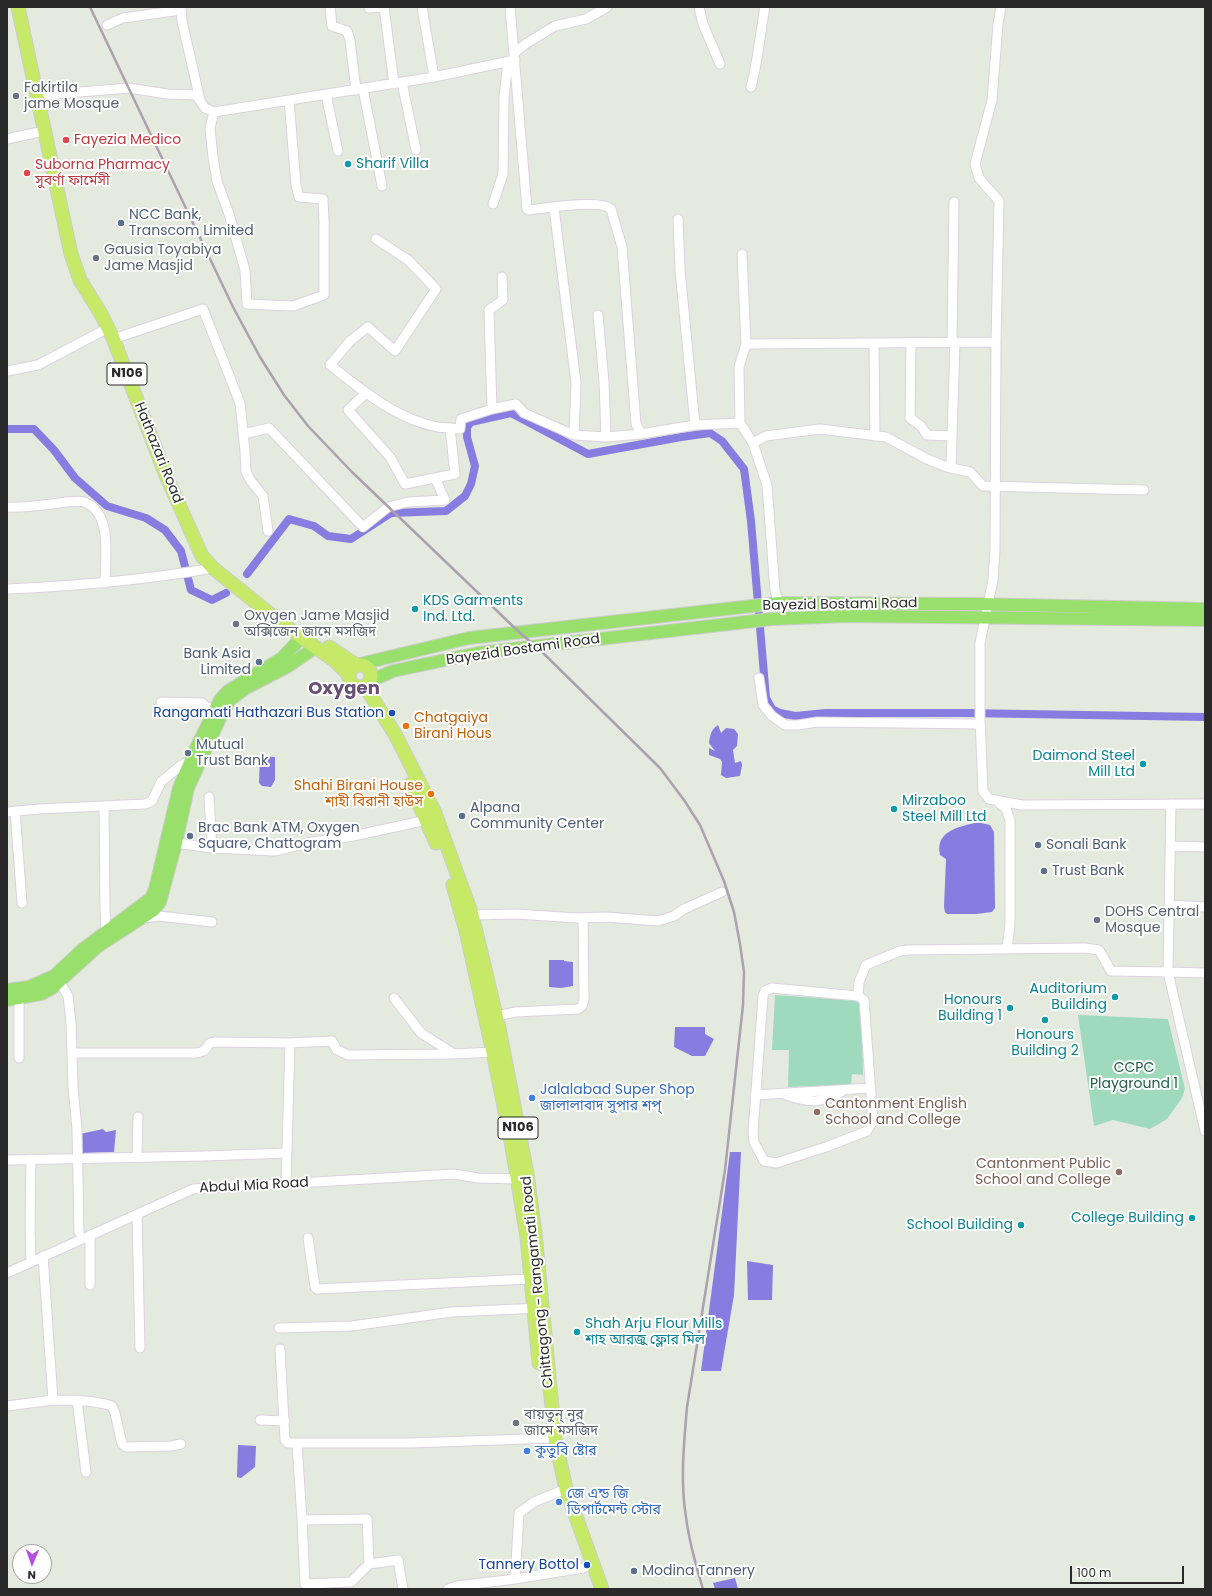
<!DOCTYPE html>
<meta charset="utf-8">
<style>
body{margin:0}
#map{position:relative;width:1212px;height:1596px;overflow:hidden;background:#e4eadd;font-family:Poppins,sans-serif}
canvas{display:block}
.frame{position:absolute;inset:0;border:8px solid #292929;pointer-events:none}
.north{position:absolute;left:12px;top:1544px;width:40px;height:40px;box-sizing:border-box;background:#fff;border:1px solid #a9a9a9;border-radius:50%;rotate:182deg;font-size:11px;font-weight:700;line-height:16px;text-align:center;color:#292929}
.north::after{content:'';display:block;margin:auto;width:14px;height:18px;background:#b150e3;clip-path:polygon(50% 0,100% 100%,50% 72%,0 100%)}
.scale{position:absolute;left:1070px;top:1566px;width:114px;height:18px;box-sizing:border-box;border:2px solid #292929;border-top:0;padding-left:5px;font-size:12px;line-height:14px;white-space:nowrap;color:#292929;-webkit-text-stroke:3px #fff;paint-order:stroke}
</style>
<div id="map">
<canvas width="1212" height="1596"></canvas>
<div class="frame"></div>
<div class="north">N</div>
<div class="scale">100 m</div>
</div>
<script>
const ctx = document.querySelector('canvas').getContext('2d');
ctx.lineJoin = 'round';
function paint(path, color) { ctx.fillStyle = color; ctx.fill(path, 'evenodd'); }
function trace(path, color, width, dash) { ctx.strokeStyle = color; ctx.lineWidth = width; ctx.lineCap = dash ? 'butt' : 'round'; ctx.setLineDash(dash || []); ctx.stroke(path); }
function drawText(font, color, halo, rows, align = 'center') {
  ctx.font = font + ' Poppins,"Noto Sans Bengali",sans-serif'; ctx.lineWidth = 4; ctx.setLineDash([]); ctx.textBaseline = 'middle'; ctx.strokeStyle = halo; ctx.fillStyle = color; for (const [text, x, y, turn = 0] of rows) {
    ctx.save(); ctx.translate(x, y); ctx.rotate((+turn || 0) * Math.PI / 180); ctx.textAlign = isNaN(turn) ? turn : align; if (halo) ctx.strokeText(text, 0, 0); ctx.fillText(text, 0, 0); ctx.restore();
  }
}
const green = new Path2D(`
 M 775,995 L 861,1001 L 863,1075 L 852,1074 L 851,1085 L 788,1087 L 789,1050 L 772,1050 Z
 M 1078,1015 L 1168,1019 L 1185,1089 L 1182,1098 L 1167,1119 L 1150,1129 L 1113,1120 L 1094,1126 Z`);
const water = new Path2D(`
 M 718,725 L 721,733 L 726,728 L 734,729 L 738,734 L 737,746 L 733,750 L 735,763 L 741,761 L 742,765 L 740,776 L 726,778 L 721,775 L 722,762 L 720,759 L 709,755 L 709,748 L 715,751 L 709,743 C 710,736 711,729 718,725 Z
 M 260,756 L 275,757 L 275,780 L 271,787 L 262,786 L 259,783 Z
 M 975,823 L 981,823 L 990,825 L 994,832 L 995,908 L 992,912 L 976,914 L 947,914 L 945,912 L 944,907 L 946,859 L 940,855 C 935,832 957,827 975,823 Z
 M 549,960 L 564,960 L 564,961 L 573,962 L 573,986 L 561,988 L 549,987 Z
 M 675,1027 L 705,1027 L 705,1034 L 714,1039 L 705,1056 L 692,1056 L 674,1047 Z
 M 103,1129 L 106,1132 L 116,1130 L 114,1152 L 80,1153 L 80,1134 Z
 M 730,1152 L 741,1152 L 734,1295 L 721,1371 L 701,1371 Z
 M 747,1261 L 773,1265 L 772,1300 L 748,1300 Z
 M 238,1445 L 256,1446 L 255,1467 L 241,1478 L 237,1477 Z
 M 735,1578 L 738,1589 L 715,1589 L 713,1583 Z`);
const canal = new Path2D(`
 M 7,429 L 34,429 L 54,450 L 75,478 L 107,506 L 146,518 L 165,530 L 181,551 L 191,590 L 212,600 L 226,593
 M 247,574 L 289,519 L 314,526 L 328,536 L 351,539 L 391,513 L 446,511 L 465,496 L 471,484 L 475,466 L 467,437 L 467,427 L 471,422 L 511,413 L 588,454 L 681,437 L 710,433 L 722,441 L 744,469 L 751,521 L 766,698 L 772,709 L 780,713 L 795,716 L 826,713 L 965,713 L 1205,717`);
const minor = new Path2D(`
 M 181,7 L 182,21 L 200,100
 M 330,7 L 332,26 L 347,31 L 350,40 L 356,90
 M 369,7 L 369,8 L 382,7
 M 384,7 L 394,84
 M 422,7 L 434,77
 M 510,7 L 527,209 L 529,210 C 545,208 601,199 611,209 L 622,247 L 636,424 L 641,434 L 695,425 L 740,423 L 753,443 L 767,485 L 775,591 L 779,603
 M 699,7 L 703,24 L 720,64
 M 107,25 L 123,18 L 181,10
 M 514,53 L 527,43 L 555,26 L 586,19 L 607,7
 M 402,82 L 416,150
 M 751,87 C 758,61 760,34 765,7
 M 363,89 L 382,186
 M 42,95 L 129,88 L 167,94 L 196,95 L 205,108 L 214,112 L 434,77 L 515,60
 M 326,95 L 338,151
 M 214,112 L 210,128 L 213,157 L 217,181 L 229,214 L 245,270 L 247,304 L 293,306 L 324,295 L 324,221 L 323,199 L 299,197 L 296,185 L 289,100
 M 7,139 L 44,131
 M 493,204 L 503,174 L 504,97 L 508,62
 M 554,208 L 576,383 L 574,435
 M 678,219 L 680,270 L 695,425
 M 376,239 L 408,260 L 436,289 L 395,351 L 368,327 L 350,341 L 330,365 C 362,390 397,420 438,427 C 445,428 453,428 460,429 L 461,419 L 492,409 L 516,404 L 524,413 L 574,435 L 606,437 L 641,434
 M 742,254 L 746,344 L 996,342 L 999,201 L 979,178 L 975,164 L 992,100 L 998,24 L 1001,7
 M 598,315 L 604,382 L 606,437
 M 119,337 L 203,309 L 240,403 L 245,451 L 246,472 L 251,481 L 263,496 L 268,531
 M 952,342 L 954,202
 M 996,342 L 995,550 L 993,580 L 980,643 L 980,718 L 983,791 L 989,799 L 1022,805 L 1205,804
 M 874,344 L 875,436
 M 911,344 L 910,418 L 921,426 L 927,435 L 952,436
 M 7,371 L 38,365 L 108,328
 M 366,393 L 348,410 L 390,457 L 405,484 L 455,474 L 450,428
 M 492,409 L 489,310 L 503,300 L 502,277
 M 740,423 L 739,367 L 746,344
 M 243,434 L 269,428 L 363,527 L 388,507 L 408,502 L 445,500 L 435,478
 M 753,443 L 766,436 L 820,429 L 886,437 L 927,459 L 947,467 L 970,472 L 983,486 L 1144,490
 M 951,468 L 955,342
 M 7,507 C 24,508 42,505 59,503 C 66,502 78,500 84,502 C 113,512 105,559 105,583
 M 7,589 C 76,586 145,580 213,568
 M 759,678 L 763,705 L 772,716 L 785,725 L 798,725 L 817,722 L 980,724
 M 161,702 L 202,703 L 207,707 L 215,709
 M 209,797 L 212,848
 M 997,801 L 1006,809 L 1010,820 L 1010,925 L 1007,949
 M 104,806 L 105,909 L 106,931
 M 15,811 L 22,903
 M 7,812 L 39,809 L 145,804 L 152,801 L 161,782 L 180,766 L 191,760
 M 176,843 L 212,848 L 274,851 L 312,842 L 353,836 L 427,820
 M 1170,846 L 1205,847
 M 1169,905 L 1205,907
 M 472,915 L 516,914 L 577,918 L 606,917 L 658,921 L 674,916 L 684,909 L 722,892
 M 144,918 L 159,916 L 212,922
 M 1205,973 L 1168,972 L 1205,1131
 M 60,982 L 68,996 L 71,1023 L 73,1087 L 77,1129 L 79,1232
 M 772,988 L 858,996 L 864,1000 L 873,1121 L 867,1131 L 826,1147 L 776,1163 L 764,1161 L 754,1142 L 753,1132 L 763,996 L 765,991 Z
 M 858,996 L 859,982 L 866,965 L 900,951 L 908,950 L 1085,948 L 1099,950 L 1111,971 L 1168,972 L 1171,804
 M 394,998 L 421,1033 L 454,1054 L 493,1052
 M 496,1016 L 516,1012 L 578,1009 L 582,1006 L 584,999 L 583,918
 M 72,1053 L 197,1053 L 204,1051 L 210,1043 L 214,1042 L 290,1043 L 332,1041 L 337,1050 L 348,1055 L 454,1054
 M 19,1058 L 19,998
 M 755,1095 L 871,1088
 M 786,1095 C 810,1103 821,1104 843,1091
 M 137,1157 L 138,1117
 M 31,1159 L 30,1226 L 31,1262
 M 7,1160 L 205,1156 L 287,1153
 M 286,1184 L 290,1043
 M 137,1214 L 140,1348
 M 308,1238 L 315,1287 L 317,1289 L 530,1279
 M 43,1256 L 53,1400 C 72,1400 93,1400 112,1406 L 115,1413 L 122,1444 L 126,1447 L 171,1446 L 181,1444
 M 7,1273 L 193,1189 L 454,1174 L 478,1178 L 518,1179
 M 90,1285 L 90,1235
 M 279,1328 L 352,1326 L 452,1312 L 540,1308
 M 280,1349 L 285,1440 L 288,1443 L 410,1443 L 555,1438
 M 77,1400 L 86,1472
 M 7,1406 L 53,1400
 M 260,1420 L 285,1421
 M 297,1443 L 302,1520 L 367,1519 L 369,1564 L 398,1560 L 403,1589
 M 302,1520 L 305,1584 L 351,1582 L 369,1564
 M 515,1579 L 519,1513 L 534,1502 L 566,1489
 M 448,1589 L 457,1586 L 515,1579 L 583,1568 L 594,1564`);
const major = new Path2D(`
 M 360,664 L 469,638 L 779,603 L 976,604 L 1205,609
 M 370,681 L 393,671 L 478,653 L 772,619 L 847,616 L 1205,620
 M 7,990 L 29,987 L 54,976 L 83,949 L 151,898 L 155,889 L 179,788 L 196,748 L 220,700 L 228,691 L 282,658 L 302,637
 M 7,1000 L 41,994 L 51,989 L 97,947 L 154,910 L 160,902 L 176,843 L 188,788 L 221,716 L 230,700 L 246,688 L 287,667 L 316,647`);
const highway = new Path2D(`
 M 18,7 L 71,254 L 80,280 L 101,314 L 113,338 L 167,478 L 202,556 L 213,568 L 280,622 L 335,661 L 349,675
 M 329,647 L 356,665
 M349 676a11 11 0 1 1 22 0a11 11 0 1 1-22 0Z
 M 365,686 L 396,736 L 435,813 L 472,915 L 499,1028 L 527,1174 L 535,1233 L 555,1438 L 566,1489 L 602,1589
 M 410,784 L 436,843
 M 453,885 L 466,931 L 493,1052 L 511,1141 L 527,1237 L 539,1363`);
const rail = new Path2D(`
 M 90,7 L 233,307 L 260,357 L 284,395 L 308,426 L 352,472 L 520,633 L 537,647 L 660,768 L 684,800 L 700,825 L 724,881 L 734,912 L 740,944 L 744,972 L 743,1005 L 725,1170 L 687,1407 C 684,1443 680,1481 686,1517 C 689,1542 696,1566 703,1589`);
const markers = [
 [16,96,4,"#6b7280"],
 [66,140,4,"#e0444e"],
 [348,164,4,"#0f9aa8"],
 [27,173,4,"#e0444e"],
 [121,223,4,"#5c6f8a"],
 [96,258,4,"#6b7280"],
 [415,609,4,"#0f9aa8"],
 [236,624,4,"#6b7280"],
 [259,662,4,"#5c6f8a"],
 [392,713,4,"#1a4fb4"],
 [406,726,4,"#e8710a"],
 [188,753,4,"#5c6f8a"],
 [1143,764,4,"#0f9aa8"],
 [431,794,4,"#e8710a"],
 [894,809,4,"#0f9aa8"],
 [462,816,4,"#5c6f8a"],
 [190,836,4,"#5c6f8a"],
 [1038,845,4,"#5c6f8a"],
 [1044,871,4,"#5c6f8a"],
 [1097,920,4,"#6b7280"],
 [1115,997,4,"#0f9aa8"],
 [1010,1008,4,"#0f9aa8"],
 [1045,1020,4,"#0f9aa8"],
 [532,1098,4,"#3f7fe0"],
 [817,1112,4,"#8d6e63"],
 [1119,1172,4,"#8d6e63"],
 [1192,1218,4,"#0f9aa8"],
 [1021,1225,4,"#0f9aa8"],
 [577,1332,4,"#0f9aa8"],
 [516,1423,4,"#6b7280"],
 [527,1451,4,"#3f7fe0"],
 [559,1502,4,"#3f7fe0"],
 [587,1565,4,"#1a4fb4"],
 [634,1571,4,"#5c6f8a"]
];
const shields = [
 [127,374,40],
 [518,1128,40]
];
const shieldNames = [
 ["N106",127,374],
 ["N106",518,1128]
];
const worshipNames = [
 ["Fakirtila",24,88],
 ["jame Mosque",24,104],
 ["Gausia Toyabiya",104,250],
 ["Jame Masjid",104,266],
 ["Oxygen Jame Masjid",244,616],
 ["অক্সিজেন জামে মসজিদ",244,632],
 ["DOHS Central",1105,912],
 ["Mosque",1105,928],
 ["বায়তুন্ নুর",524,1415],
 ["জামে মসজিদ",524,1431]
];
const healthNames = [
 ["Fayezia Medico",74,140],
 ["Suborna Pharmacy",35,165],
 ["সুবর্ণা ফার্মেসী",35,181]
];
const cultureNames = [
 ["Sharif Villa",356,164,"left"],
 ["KDS Garments",423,601,"left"],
 ["Ind. Ltd.",423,617,"left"],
 ["Daimond Steel",1135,756],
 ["Mill Ltd",1135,772],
 ["Mirzaboo",902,801,"left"],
 ["Steel Mill Ltd",902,817,"left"],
 ["Auditorium",1107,989],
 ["Building",1107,1005],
 ["Honours",1002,1000],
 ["Building 1",1002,1016],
 ["Honours",1045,1035,"center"],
 ["Building 2",1045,1051,"center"],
 ["College Building",1184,1218],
 ["School Building",1013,1225],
 ["Shah Arju Flour Mills",585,1324,"left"],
 ["শাহ আরজু ফ্লোর মিল",585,1340,"left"]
];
const serviceNames = [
 ["NCC Bank,",129,215],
 ["Transcom Limited",129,231],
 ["Bank Asia",251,654,"right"],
 ["Limited",251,670,"right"],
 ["Mutual",196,745],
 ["Trust Bank",196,761],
 ["Alpana",470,808],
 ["Community Center",470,824],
 ["Brac Bank ATM, Oxygen",198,828],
 ["Square, Chattogram",198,844],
 ["Sonali Bank",1046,845],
 ["Trust Bank",1052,871],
 ["Modina Tannery",642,1571]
];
const streetNames = [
 ["Hathazari Road",158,453,68],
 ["Bayezid Bostami Road",840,605,-1],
 ["Bayezid Bostami Road",523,650,-8],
 ["Abdul Mia Road",254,1186,-3],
 ["Chittagong - Rangamati Road",538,1282,-96]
];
const transitNames = [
 ["Rangamati Hathazari Bus Station",384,713],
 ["Tannery Bottol",579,1565]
];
const foodNames = [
 ["Chatgaiya",414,718],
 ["Birani Hous",414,734],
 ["Shahi Birani House",423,786,"right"],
 ["শাহী বিরানী হাউস",423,802,"right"]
];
const parkNames = [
 ["CCPC",1134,1068],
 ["Playground 1",1134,1084]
];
const shopNames = [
 ["Jalalabad Super Shop",540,1090],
 ["জালালাবাদ সুপার শপ্",540,1106],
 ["কুতুবি ষ্টোর",535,1451],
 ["জে এন্ড জি",567,1494],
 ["ডিপার্টমেন্ট স্টোর",567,1510]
];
const educationNames = [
 ["Cantonment English",825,1104],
 ["School and College",825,1120],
 ["Cantonment Public",1111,1164,"right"],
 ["School and College",1111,1180,"right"]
];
const districtNames = [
 ["Oxygen",344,689]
];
paint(green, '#a0dabd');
paint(water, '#877cdf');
trace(canal, '#877cdf', 8);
trace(minor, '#dbd2e0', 11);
trace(major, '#ccc', 14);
trace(highway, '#ccc', 15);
trace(minor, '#fff', 9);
trace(major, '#99df6c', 12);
trace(highway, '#c6ea67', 13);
trace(rail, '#aca0b1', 2.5);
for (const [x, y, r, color] of markers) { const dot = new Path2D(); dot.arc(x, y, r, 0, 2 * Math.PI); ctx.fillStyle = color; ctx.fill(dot); trace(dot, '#fff', 1.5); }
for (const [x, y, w] of shields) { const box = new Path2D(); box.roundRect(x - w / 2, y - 11, w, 22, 3); ctx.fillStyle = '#fff'; ctx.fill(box); trace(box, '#292929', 1); }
drawText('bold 13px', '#292929', null, shieldNames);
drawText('14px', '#5b616d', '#fff', worshipNames, 'left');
drawText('14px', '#be3a42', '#fff', healthNames, 'left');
drawText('14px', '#0d838f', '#fff', cultureNames, 'right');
drawText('14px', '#4e5e75', '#fff', serviceNames, 'left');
drawText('14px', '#292929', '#fff', streetNames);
drawText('14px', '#164399', '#fff', transitNames, 'right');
drawText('14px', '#c56008', '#fff', foodNames, 'left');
drawText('14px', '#225d48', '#fff', parkNames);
drawText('14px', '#366cbe', '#fff', shopNames, 'left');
drawText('14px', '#785e54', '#fff', educationNames, 'left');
drawText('bold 18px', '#684f74', '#fff', districtNames);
</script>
